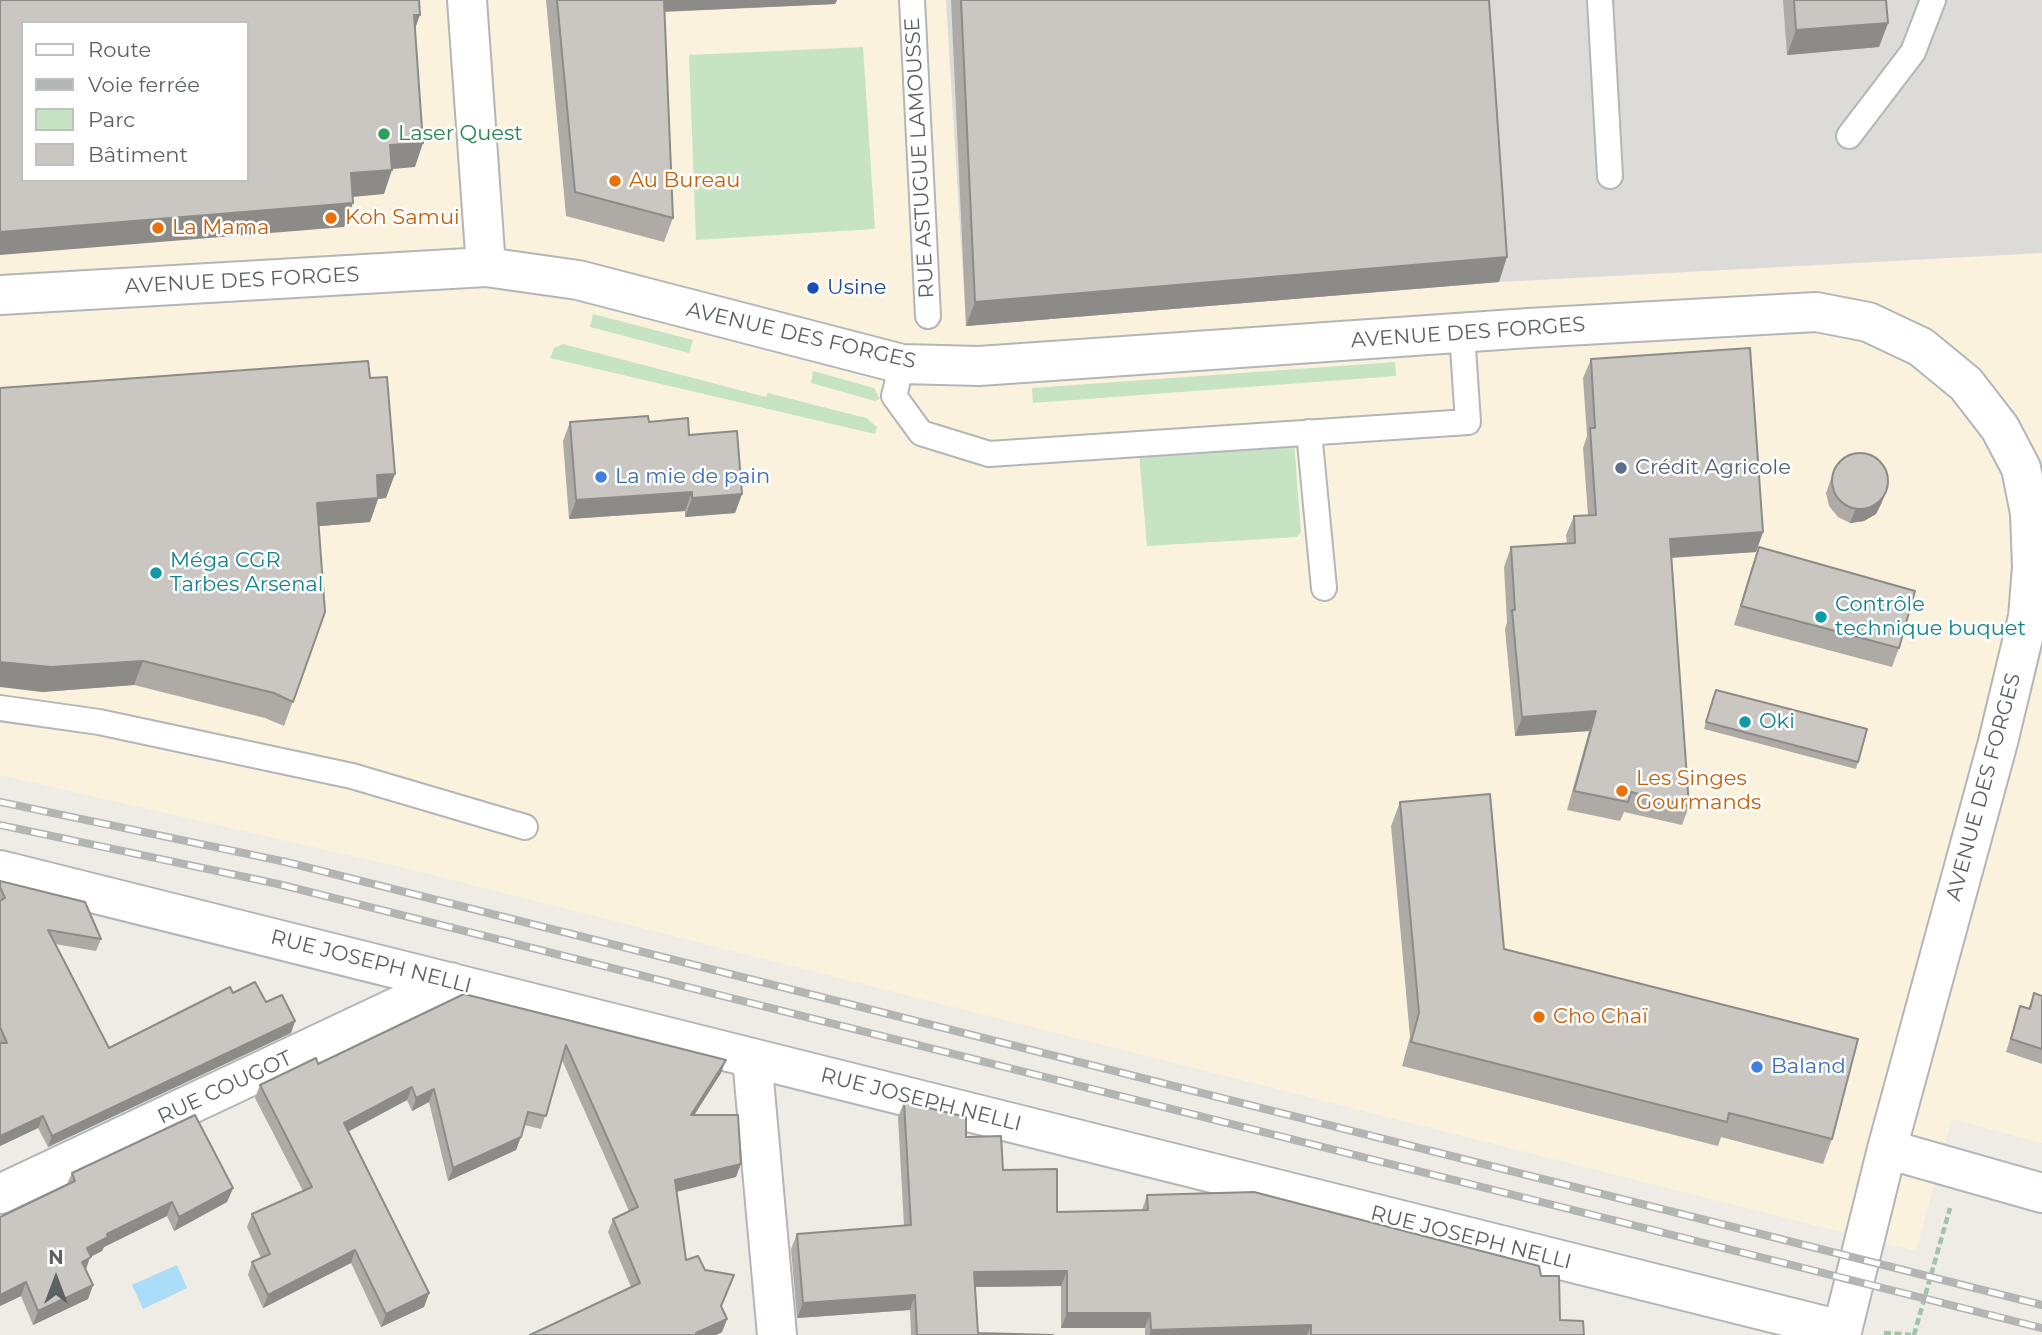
<!DOCTYPE html>
<meta charset="utf-8">
<style>
body{margin:0}
#map{position:relative;width:2042px;height:1335px;overflow:hidden;background:#eeece5;font-family:Montserrat,sans-serif}
canvas{display:block}
.legend{position:absolute;left:21px;top:21px;width:228px;height:161px;box-sizing:border-box;background:#fff;border:2px solid #bec0c1;margin:0;padding:9px 12px;list-style:none;font-size:21px;color:#5d6164}
.legend li{display:flex;align-items:center;gap:14px;height:35px}
.legend b{width:35px;border:2px solid #bec0c1}
.north{position:absolute;left:21px;top:1244px;width:70px;height:70px;-webkit-text-stroke:5px #fff;paint-order:stroke;rotate:0deg;font-size:19px;font-weight:700;line-height:28px;text-align:center;color:#5d6164}
.north::after{content:'';display:block;margin:auto;width:24px;height:32px;background:#5d6164;clip-path:polygon(50% 0,100% 100%,50% 72%,0 100%)}
</style>
<div id="map">
<canvas width="2042" height="1335"></canvas>
<ul class="legend">
<li><b style="height:9px;background:#fff"></b>Route</li>
<li><b style="height:9px;background:#b3b4b4"></b>Voie ferrée</li>
<li><b style="height:19px;background:#c6e4c4"></b>Parc</li>
<li><b style="height:19px;background:#cac7c2"></b>Bâtiment</li>
</ul>
<div class="north">N</div>
</div>
<script>
const ctx = document.querySelector('canvas').getContext('2d');
ctx.lineJoin = 'round';
function paint(path, color) { ctx.fillStyle = color; ctx.fill(path, 'evenodd'); }
function trace(path, color, width, dash) { ctx.strokeStyle = color; ctx.lineWidth = width; ctx.lineCap = dash ? 'butt' : 'round'; ctx.setLineDash(dash || []); ctx.stroke(path); }
function drawText(font, color, halo, rows, align = 'center') {
  ctx.font = font + ' Montserrat,sans-serif'; ctx.lineWidth = 5; ctx.setLineDash([]); ctx.textBaseline = 'middle'; ctx.strokeStyle = halo; ctx.fillStyle = color; for (const [text, x, y, turn = 0] of rows) {
    ctx.save(); ctx.translate(x, y); ctx.rotate((+turn || 0) * Math.PI / 180); ctx.textAlign = isNaN(turn) ? turn : align; if (halo) ctx.strokeText(text, 0, 0); ctx.fillText(text, 0, 0); ctx.restore();
  }
}
const commercial = new Path2D(`
 M 0,0 L 951,0 L 967,326 L 1499,282 L 2042,253 L 2042,1143 L 1952,1119 L 1916,1251 L 409,869 L 0,775 ZM 23,23 L 247,23 L 247,180 L 23,180 Z`);
const industrial = new Path2D(`
 M 946,0 L 2042,0 L 2042,253 L 1499,282 L 966,326 Z`);
const green = new Path2D(`
 M 863,47 L 875,229 L 696,240 L 689,55 Z
 M 593,314 L 693,340 L 689,353 L 590,327 Z
 M 563,344 L 766,397 L 768,393 L 866,418 L 877,427 L 875,434 L 550,358 L 554,348 Z
 M 1395,362 L 1396,376 L 1033,403 L 1032,388 Z
 M 813,371 L 874,388 L 880,399 L 875,401 L 811,383 Z
 M 1294,441 L 1301,532 L 1297,537 L 1147,546 L 1139,453 Z`);
const water = new Path2D(`
 M 177,1265 L 187,1288 L 143,1309 L 132,1285 Z`);
const path = new Path2D(`
 M 1884,1333 L 1911,1335
 M 1914,1335 L 1950,1208`);
const lane = new Path2D(`
 M 912,0 L 928,316
 M 1600,0 L 1610,176
 M 1849,136 L 1913,52 L 1933,0
 M 902,364 L 894,396 L 921,433 L 989,454 L 1468,422 L 1462,333
 M 1309,432 L 1324,588
 M 0,708 L 99,722 L 352,776 L 525,827`);
const street = new Path2D(`
 M 467,0 L 486,267
 M 0,295 L 486,267 L 578,280 L 902,364 L 979,366 L 1529,328 L 1816,312 L 1868,322 L 1921,347 L 1966,384 L 2000,428 L 2021,468 L 2030,513 L 2032,567 L 2028,617 L 1998,742 L 1887,1149 L 1841,1335
 M 0,870 L 1841,1330
 M 752,1058 L 777,1335
 M 1887,1149 L 2042,1193
 M 0,1194 L 450,982`);
const rail = new Path2D(`
 M 0,802 L 286,862 L 2042,1305
 M 0,825 L 278,884 L 2042,1328`);
const wall = new Path2D(`
 M 546,0 L 837,0 L 835,4 L 664,12 L 673,218 L 664,242 L 566,216 Z
 M 951,0 L 1489,0 L 1499,282 L 966,326 Z
 M 1783,0 L 1886,0 L 1888,23 L 1879,47 L 1787,55 Z
 M 1591,359 L 1763,532 L 1756,552 L 1672,558 L 1689,806 L 1682,825 L 1624,812 L 1620,821 L 1567,810 L 1589,731 L 1515,736 L 1505,629 L 1507,622 L 1504,567 L 1511,547 L 1567,544 L 1566,535 L 1574,516 L 1588,515 L 1583,448 L 1587,436 L 1583,378 Z
 M 370,378 L 386,498 L 378,499 L 370,522 L 319,526 L 325,612 L 284,726 L 265,718 L 134,685 L 42,692 Z
 M 570,422 L 649,422 L 689,435 L 742,494 L 735,513 L 685,517 L 685,511 L 569,519 L 563,441 Z
 M 1835,467 L 1882,502 L 1876,514 L 1864,521 L 1850,523 L 1838,517 L 1829,506 L 1826,493 Z
 M 1759,547 L 1899,648 L 1892,667 L 1734,625 L 1752,566 Z
 M 1713,696 L 1858,762 L 1856,769 L 1704,729 Z
 M 1400,802 L 1504,949 L 1832,1139 L 1823,1164 L 1721,1137 L 1718,1146 L 1402,1066 L 1410,1037 L 1391,826 Z
 M 0,881 L 101,939 L 96,951 L 55,944 L 109,1048 L 233,993 L 266,1002 L 295,1021 L 291,1033 L 48,1147 L 38,1128 L 0,1146 Z
 M 2034,993 L 2042,996 L 2042,1064 L 2006,1052 L 2020,1006 L 2028,1009 Z
 M 464,994 L 721,1073 L 694,1115 L 736,1177 L 677,1192 L 686,1260 L 705,1270 L 734,1275 L 721,1307 L 727,1319 L 722,1332 L 716,1335 L 530,1335 L 631,1287 L 608,1232 L 613,1219 L 629,1211 L 562,1060 L 541,1129 L 524,1125 L 516,1150 L 448,1181 L 429,1102 L 412,1111 L 407,1100 L 349,1131 L 429,1293 L 424,1307 L 381,1327 L 351,1263 L 263,1308 L 248,1275 L 252,1262 L 261,1258 L 247,1227 L 252,1214 L 303,1191 L 255,1098 L 260,1085 L 318,1064 Z
 M 904,1102 L 966,1137 L 1003,1170 L 1057,1212 L 1142,1210 L 1147,1195 L 1541,1276 L 1560,1320 L 1584,1335 L 1145,1335 L 1145,1328 L 1061,1328 L 1061,1286 L 975,1287 L 978,1333 L 1053,1335 L 911,1335 L 910,1310 L 797,1318 L 791,1249 L 797,1234 L 904,1226 L 898,1117 Z
 M 72,1173 L 233,1188 L 227,1202 L 174,1231 L 167,1216 L 104,1247 L 102,1251 L 90,1257 L 86,1270 L 93,1285 L 88,1299 L 33,1325 L 21,1296 L 0,1306 L 67,1184 Z`);
const shadedWall = new Path2D(`
 M 659,0 L 837,0 L 835,4 L 654,12 Z
 M 414,15 L 420,15 L 411,40 Z
 M 1888,23 L 1879,47 L 1787,55 L 1796,30 Z
 M 423,143 L 415,167 L 382,170 L 390,145 Z
 M 392,170 L 384,194 L 342,198 L 351,173 Z
 M 353,203 L 344,227 L 0,255 L 0,232 Z
 M 1507,257 L 1499,282 L 966,326 L 975,302 Z
 M 395,474 L 386,498 L 378,499 L 370,522 L 309,527 L 317,503 L 377,475 Z
 M 1887,489 L 1882,502 L 1876,514 L 1864,521 L 1850,523 L 1855,510 Z
 M 692,492 L 685,511 L 569,519 L 576,500 Z
 M 742,494 L 735,513 L 685,517 L 692,498 Z
 M 1763,532 L 1756,552 L 1663,558 L 1670,539 Z
 M 143,661 L 134,685 L 42,692 L 0,687 L 0,662 Z
 M 1596,711 L 1589,731 L 1515,736 L 1522,717 Z
 M 295,1021 L 291,1033 L 48,1147 L 52,1136 Z
 M 726,1060 L 721,1073 L 686,1128 L 691,1115 Z
 M 412,1087 L 407,1100 L 340,1136 L 344,1123 Z
 M 434,1089 L 429,1102 L 412,1111 L 416,1098 Z
 M 43,1116 L 38,1128 L 0,1146 L 0,1136 Z
 M 521,1137 L 516,1150 L 448,1181 L 453,1168 Z
 M 741,1164 L 736,1177 L 670,1193 L 675,1180 Z
 M 233,1188 L 227,1202 L 174,1231 L 179,1217 Z
 M 172,1202 L 167,1216 L 104,1247 L 102,1251 L 90,1257 L 85,1271 L 77,1276 L 87,1248 L 107,1234 Z
 M 355,1250 L 351,1263 L 263,1308 L 268,1295 Z
 M 1067,1271 L 1061,1286 L 969,1287 L 974,1272 Z
 M 26,1282 L 21,1296 L 0,1306 L 0,1295 Z
 M 93,1285 L 88,1299 L 33,1325 L 38,1311 Z
 M 429,1293 L 424,1307 L 381,1327 L 386,1314 Z
 M 915,1295 L 910,1310 L 797,1318 L 803,1303 Z
 M 1067,1313 L 1150,1313 L 1145,1328 L 1061,1328 Z
 M 727,1319 L 722,1332 L 716,1335 L 696,1335 L 696,1333 Z
 M 1311,1325 L 1307,1335 L 1149,1335 L 1151,1330 Z`);
const building = new Path2D(`
 M 0,0 L 419,0 L 420,15 L 414,15 L 423,143 L 390,145 L 392,170 L 351,173 L 353,203 L 0,232 ZM 23,23 L 247,23 L 247,180 L 23,180 Z
 M 557,0 L 664,0 L 673,218 L 575,192 Z
 M 961,0 L 1489,0 L 1507,257 L 975,302 Z
 M 1794,0 L 1886,0 L 1888,23 L 1796,30 Z
 M 1750,348 L 1763,532 L 1670,539 L 1689,806 L 1631,792 L 1628,802 L 1574,791 L 1596,711 L 1522,717 L 1512,610 L 1515,610 L 1511,547 L 1575,543 L 1574,516 L 1596,515 L 1590,428 L 1595,428 L 1591,359 Z
 M 368,361 L 370,378 L 387,377 L 395,474 L 377,475 L 378,498 L 317,503 L 325,612 L 293,702 L 274,693 L 143,661 L 51,667 L 0,662 L 0,388 Z
 M 648,416 L 649,422 L 688,418 L 689,435 L 737,431 L 742,494 L 692,498 L 692,492 L 576,500 L 570,422 Z
 M1832 481a28 28 0 1 1 56 0a28 28 0 1 1-56 0Z
 M 1759,547 L 1915,591 L 1899,648 L 1741,606 Z
 M 1716,690 L 1867,729 L 1858,762 L 1706,722 Z
 M 1490,794 L 1504,949 L 1858,1039 L 1832,1139 L 1729,1113 L 1727,1122 L 1411,1042 L 1419,1013 L 1400,802 Z
 M 0,881 L 85,902 L 101,939 L 48,930 L 109,1048 L 230,987 L 233,993 L 255,982 L 266,1002 L 282,995 L 295,1021 L 52,1136 L 43,1116 L 0,1136 L 0,1043 L 7,1043 L 0,1027 L 0,901 L 5,898 L 0,887 Z
 M 2034,993 L 2042,996 L 2042,1049 L 2011,1039 L 2020,1006 L 2030,1009 Z
 M 464,994 L 726,1060 L 691,1115 L 738,1115 L 741,1164 L 675,1180 L 686,1260 L 698,1256 L 705,1270 L 734,1275 L 721,1306 L 727,1319 L 696,1333 L 699,1335 L 530,1335 L 640,1283 L 613,1219 L 638,1207 L 566,1045 L 546,1116 L 528,1112 L 521,1137 L 453,1168 L 434,1089 L 416,1098 L 412,1087 L 344,1123 L 429,1293 L 386,1314 L 355,1250 L 268,1295 L 252,1262 L 270,1254 L 252,1214 L 312,1187 L 260,1085 L 316,1058 L 318,1064 Z
 M 904,1102 L 966,1117 L 966,1137 L 1001,1136 L 1003,1170 L 1057,1169 L 1057,1212 L 1148,1210 L 1147,1195 L 1254,1192 L 1539,1266 L 1541,1276 L 1559,1276 L 1560,1320 L 1583,1321 L 1584,1335 L 1311,1335 L 1311,1325 L 1151,1330 L 1150,1313 L 1067,1313 L 1067,1271 L 974,1272 L 978,1333 L 1053,1335 L 917,1335 L 915,1295 L 803,1303 L 797,1234 L 911,1225 Z
 M 195,1115 L 233,1188 L 179,1217 L 172,1202 L 107,1234 L 108,1237 L 87,1248 L 91,1257 L 82,1262 L 93,1285 L 38,1311 L 26,1282 L 0,1295 L 0,1217 L 75,1181 L 72,1173 Z`);
const markers = [
 [384,134,7,"#2e9e5b"],
 [615,181,7,"#e8710a"],
 [331,218,7,"#e8710a"],
 [158,228,7,"#e8710a"],
 [813,288,7,"#1a4fb4"],
 [1621,468,7,"#5c6f8a"],
 [601,477,7,"#3f7fe0"],
 [156,573,7,"#0f9aa8"],
 [1821,617,7,"#0f9aa8"],
 [1745,722,7,"#0f9aa8"],
 [1622,791,7,"#e8710a"],
 [1539,1017,7,"#e8710a"],
 [1757,1067,7,"#3f7fe0"]
];
const leisureNames = [
 ["Laser Quest",398,134]
];
const streetNames = [
 ["RUE ASTUGUE LAMOUSSE",920,158,-93],
 ["AVENUE DES FORGES",242,281,-3],
 ["AVENUE DES FORGES",1468,333,-4],
 ["AVENUE DES FORGES",801,336,13],
 ["AVENUE DES FORGES",1984,787,-75],
 ["RUE JOSEPH NELLI",371,962,14],
 ["RUE COUGOT",225,1088,-25],
 ["RUE JOSEPH NELLI",921,1100,14],
 ["RUE JOSEPH NELLI",1471,1238,14]
];
const foodNames = [
 ["Au Bureau",629,181],
 ["Koh Samui",345,218],
 ["La Mama",172,228],
 ["Les Singes",1636,779],
 ["Gourmands",1636,803],
 ["Cho Chaï",1553,1017]
];
const transitNames = [
 ["Usine",827,288]
];
const serviceNames = [
 ["Crédit Agricole",1635,468]
];
const shopNames = [
 ["La mie de pain",615,477],
 ["Baland",1771,1067]
];
const cultureNames = [
 ["Méga CGR",170,561],
 ["Tarbes Arsenal",170,585],
 ["Contrôle",1835,605],
 ["technique buquet",1835,629],
 ["Oki",1759,722]
];
paint(commercial, '#fbf2dd');
paint(industrial, '#dddbd7');
paint(green, '#c6e4c4');
paint(water, '#abdcf8');
trace(lane, '#b2b6b9', 28);
trace(street, '#b2b6b9', 42);
trace(path, '#9ec5a5', 4.5, [7, 3.5]);
trace(lane, '#fff', 24);
trace(street, '#fff', 38);
trace(rail, '#b3b4b4', 8);
trace(rail, '#fff', 5, [16]);
paint(wall, '#aeaba7');
paint(shadedWall, '#8d8b88');
paint(building, '#cac7c2');
trace(building, '#8d8b88', 2);
for (const [x, y, r, color] of markers) { const dot = new Path2D(); dot.arc(x, y, r, 0, 2 * Math.PI); ctx.fillStyle = color; ctx.fill(dot); trace(dot, '#fff', 2.5); }
drawText('21px', '#27864d', '#fff', leisureNames, 'left');
drawText('21px', '#5d6164', '#fff', streetNames);
drawText('21px', '#c56008', '#fff', foodNames, 'left');
drawText('21px', '#164399', '#fff', transitNames, 'left');
drawText('21px', '#4e5e75', '#fff', serviceNames, 'left');
drawText('21px', '#366cbe', '#fff', shopNames, 'left');
drawText('21px', '#0d838f', '#fff', cultureNames, 'left');
</script>
